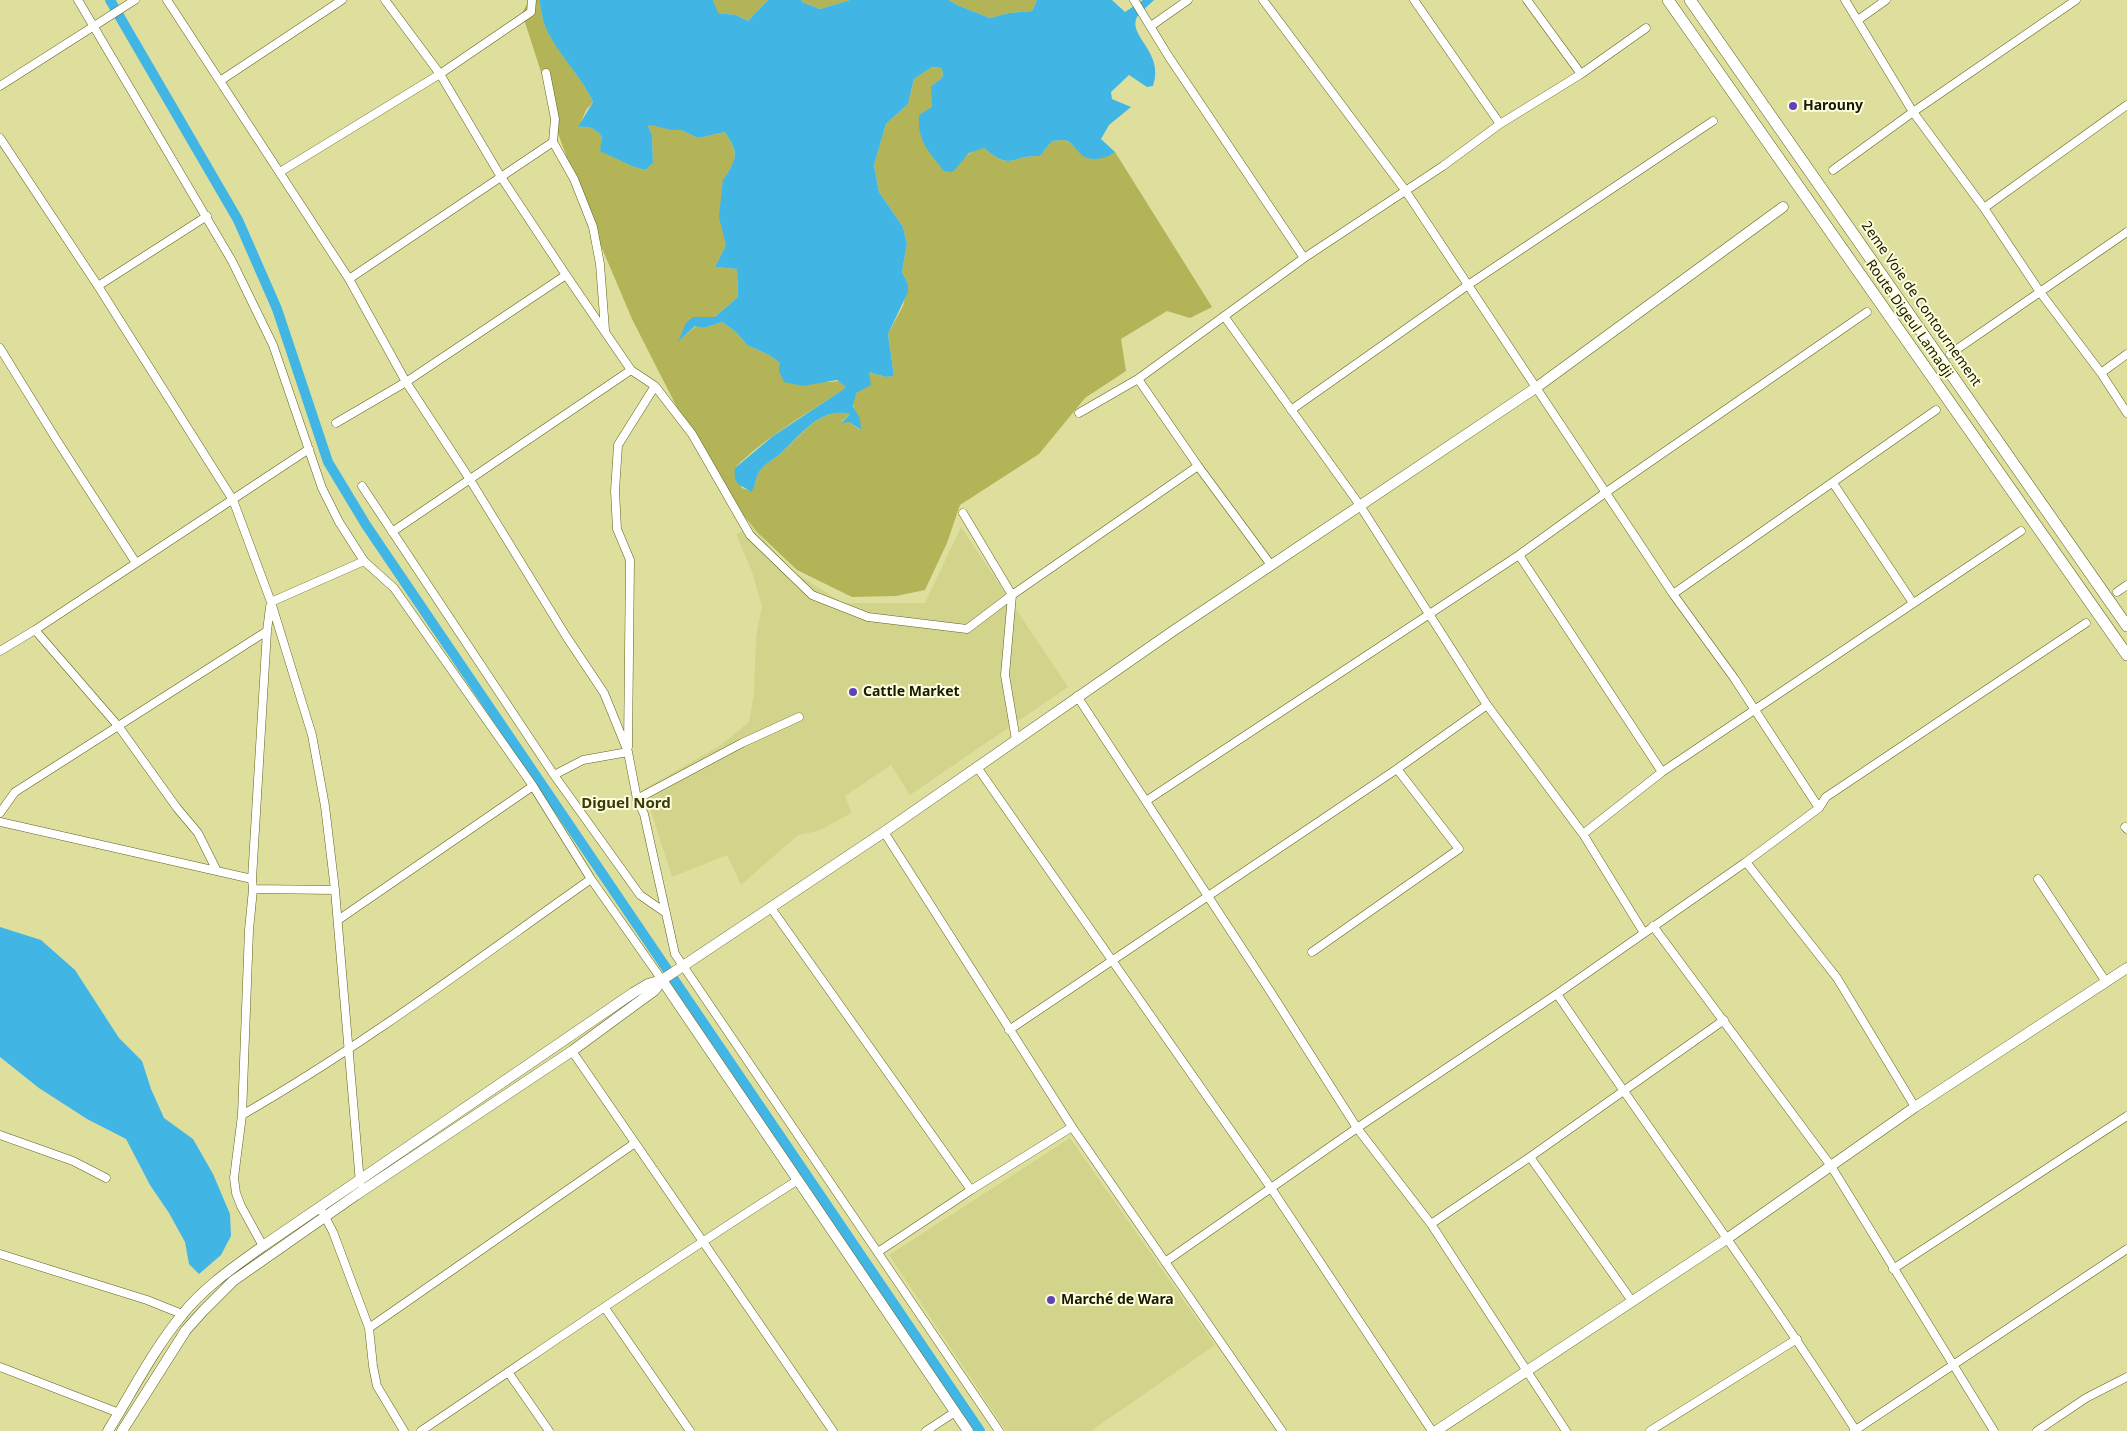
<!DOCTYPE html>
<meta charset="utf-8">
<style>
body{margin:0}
canvas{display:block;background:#dedf9d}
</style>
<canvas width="2127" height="1431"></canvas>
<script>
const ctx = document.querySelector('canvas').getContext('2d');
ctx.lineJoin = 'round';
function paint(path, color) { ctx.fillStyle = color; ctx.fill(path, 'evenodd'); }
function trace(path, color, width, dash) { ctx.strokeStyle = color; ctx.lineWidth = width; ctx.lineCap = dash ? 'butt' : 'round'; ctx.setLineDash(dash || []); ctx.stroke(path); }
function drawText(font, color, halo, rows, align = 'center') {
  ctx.font = font + ' "Noto Sans",sans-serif'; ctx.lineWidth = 4; ctx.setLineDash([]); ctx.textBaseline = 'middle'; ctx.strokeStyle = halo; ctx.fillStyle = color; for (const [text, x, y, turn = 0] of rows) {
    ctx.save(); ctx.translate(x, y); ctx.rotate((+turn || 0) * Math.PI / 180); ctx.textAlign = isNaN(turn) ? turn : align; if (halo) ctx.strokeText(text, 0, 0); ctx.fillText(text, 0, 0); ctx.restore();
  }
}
const built = new Path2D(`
 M 752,526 L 792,571 L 843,603 L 925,603 L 961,527 L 1068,687 L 910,795 L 891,765 L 845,796 L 852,813 L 818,831 L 798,835 L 741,885 L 727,855 L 672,877 L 644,789 L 721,745 L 749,722 L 754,693 L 756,637 L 762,606 L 752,572 L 736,534 Z
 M 1070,1138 L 1215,1345 L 1091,1431 L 1006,1431 L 889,1255 Z`);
const green = new Path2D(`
 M 529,0 L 539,0 C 541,8 542,19 545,26 C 558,54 581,75 593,102 L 586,110 L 579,127 C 589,126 596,128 602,137 L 601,151 L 634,167 L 645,170 L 653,163 L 652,135 L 648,126 L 651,124 L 671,130 L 681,130 L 698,138 L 725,132 C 732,145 739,152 732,166 C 729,171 727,175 723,179 L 726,245 L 715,267 L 737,269 L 738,297 L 715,317 L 693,318 L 679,341 L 696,326 L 704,328 L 722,322 L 736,332 L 747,345 L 769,355 L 780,363 L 829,382 L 841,381 L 845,386 L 844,389 C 807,414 766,436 735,468 L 742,488 L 751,491 C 756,486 755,480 758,474 C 763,465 771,461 779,455 C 800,438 819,406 850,414 L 841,422 L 849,422 L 860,430 C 860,418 857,417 854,407 C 850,395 863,381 869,372 L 886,377 L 894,376 L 888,334 L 903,306 L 908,284 L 902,272 L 907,244 L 903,227 L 879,192 L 874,165 L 886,124 L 908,104 L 914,79 L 932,67 L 941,68 L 943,73 L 942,78 L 931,86 L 953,172 C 961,161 970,149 984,148 C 1012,172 1010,155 1040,156 L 1052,141 L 1065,140 L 1078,148 L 1111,155 L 1115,152 L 1212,307 L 1190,318 L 1167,311 L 1121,339 L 1126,371 L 1085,398 L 1039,454 L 960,505 L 947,543 L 925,590 L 896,596 L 852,597 L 797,570 L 758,533 L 720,487 L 689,431 L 632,319 L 590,220 L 556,128 L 551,103 L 522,13 Z
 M 713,0 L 768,0 L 748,21 L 736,15 L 717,13 Z
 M 801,0 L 850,0 L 820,9 L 802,2 Z
 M 949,0 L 1037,0 L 1032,11 L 1009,13 L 990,18 L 957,5 Z`);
const water = new Path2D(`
 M 539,0 L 713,0 L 718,13 L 736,15 L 748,21 L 768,0 L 801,0 L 802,2 L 820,9 L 850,0 L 949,0 L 957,5 L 990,18 L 1009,13 L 1032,11 L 1037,0 L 1112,0 L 1125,12 L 1143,0 L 1154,0 C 1149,5 1141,11 1137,17 C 1127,36 1165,52 1153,86 L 1147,87 L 1129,75 L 1111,92 L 1112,99 L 1131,107 L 1109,125 L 1101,139 L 1115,152 C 1108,158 1092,162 1083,156 C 1077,152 1074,143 1065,140 C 1061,140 1056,141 1052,141 L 1040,156 C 1010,155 1012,172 984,148 L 969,153 L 953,172 L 944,171 C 929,152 917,141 919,115 L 932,107 L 931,86 L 942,78 L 943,73 L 941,68 L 932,67 L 914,79 L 908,104 L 886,124 L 874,165 L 879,192 L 903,227 L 907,244 L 902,272 L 908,284 L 908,292 L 888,334 L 894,376 L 886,377 L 869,372 L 871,385 L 856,393 L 853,406 L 860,419 L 861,430 L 849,422 L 841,423 L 850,414 C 819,406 799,438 779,455 C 771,461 763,465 758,474 C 755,480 756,486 751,492 C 740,483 733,487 735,468 L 773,436 L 844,389 L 845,386 L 837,380 L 803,386 L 784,382 L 779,371 L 780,363 L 769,355 L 747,345 L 736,332 L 722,322 L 704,328 L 695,326 L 678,342 L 686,323 L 693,317 L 715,317 L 738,297 L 737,269 L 715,267 L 726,245 L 719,217 L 723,179 C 727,175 729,171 732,165 C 739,152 732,144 725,132 L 698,138 L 681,130 L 671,130 L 651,125 L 648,126 L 652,135 L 653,163 L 645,170 L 634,167 L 600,151 L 602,137 C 596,128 589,126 578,127 L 593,102 C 581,75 557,54 545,26 C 542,19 541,8 539,0 Z
 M 0,927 L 41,940 L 75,970 L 119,1038 L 142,1061 L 151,1089 L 164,1118 L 193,1139 L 213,1174 L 230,1214 L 231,1236 L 221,1255 L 199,1274 L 189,1264 L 185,1242 L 169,1213 L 150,1185 L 126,1139 L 87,1119 L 39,1088 L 0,1057 Z`);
const canal = new Path2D(`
 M 110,0 L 238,220 L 277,309 L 328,462 L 366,525 L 980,1431`);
const minor = new Path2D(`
 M 78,0 L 232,261 L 273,345 L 322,488 L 339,522 L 364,561 L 394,588 L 533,786 L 591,879 L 662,980
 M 167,0 L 349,279 L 406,382 L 469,478 L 566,636 L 604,693 L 628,752 L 637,799 L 644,814 L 675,954 L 999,1431
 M 385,0 L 440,74 L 501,177 L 566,275 L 631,370 L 655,386 L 692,434 L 750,535 L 812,595 L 868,617 L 967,629 L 1012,595 L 963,513
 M 1134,0 L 1169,57 L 1304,258
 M 1263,0 L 1405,190 L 1673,594 L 1734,678 L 1819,808
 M 1414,0 L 1500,124
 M 1527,0 L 1581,74
 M 1845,0 L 1913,112 L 1984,208 L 2040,292 L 2101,373 L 2127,413
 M 1858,20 L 1886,0
 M 1151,26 L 1188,0
 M 546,73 L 555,119 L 553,142 L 574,179 L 593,227 L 600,264 L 605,330
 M 220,81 L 342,0
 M 0,86 L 135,0
 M 0,138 L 98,286 L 233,500 L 271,602 L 312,735 L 325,806 L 335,890 L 360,1183
 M 1833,170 L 1913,112 L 2076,0
 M 280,172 L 440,74 L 531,12 L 532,0
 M 1984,208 L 2127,105
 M 349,279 L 553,142
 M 98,286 L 207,216
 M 1224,316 L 1359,504 L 1487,705 L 1583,834 L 1644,933
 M 0,348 L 56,439 L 136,563
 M 1950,354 L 2127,232
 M 2101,373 L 2127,354
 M 1291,410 L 1468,285 L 1713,121
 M 1079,413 L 1138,379
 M 336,423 L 406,382 L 566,275
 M 1833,483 L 1913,603
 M 362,486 L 554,775 L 640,895 L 666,913
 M 392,532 L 631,370
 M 1519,555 L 1662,772
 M 1271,565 L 1198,466 L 1138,379 L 1304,258 L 1443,166 L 1500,124 L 1581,74 L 1646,28
 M 2117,592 L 2127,585
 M 1673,594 L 1936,410
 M 271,602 L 364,561
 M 35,630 L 119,727 L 177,808 L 198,833 L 217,871
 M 0,651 L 35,630 L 309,449
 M 1077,696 L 1270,991 L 1357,1128 L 1431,1224 L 1566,1431
 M 1016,740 L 1005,675 L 1012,595 L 1198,466
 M 628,747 L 630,560 L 617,529 L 615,491 L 618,445 L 655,386
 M 977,767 L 1271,1188 L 1432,1431
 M 554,775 L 583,760 L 628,752
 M 637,799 L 742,743 L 799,717
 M 1146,801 L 1519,555 L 1605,493 L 1867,312
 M 0,813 L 15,792 L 267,631
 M 0,822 L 252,879
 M 2125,827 L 2127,829
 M 884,832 L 1072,1127 L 1282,1431
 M 1583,834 L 1662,772 L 2021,531
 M 1746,862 L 1837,978 L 1915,1107
 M 2038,879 L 2106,982
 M 253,889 L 335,890
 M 771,908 L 971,1190
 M 338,920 L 533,786
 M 1653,926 L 1831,1166 L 1994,1431
 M 1312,952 L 1459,849 L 1397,769
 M 1557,994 C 1656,1140 1761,1282 1856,1431
 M 1009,1030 L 1397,769 L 1487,705
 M 572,1051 L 833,1431
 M 242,1115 C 364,1045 476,960 591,879
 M 0,1135 L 73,1161 L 106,1178
 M 1530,1157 L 1632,1301
 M 323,1213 L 333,1232 L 369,1328 L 373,1366 L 377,1386 L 404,1431
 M 1431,1224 L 1530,1157 L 1724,1020
 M 263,1246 L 241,1206 L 236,1193 L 234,1178 L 242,1115 L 249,930 L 253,889 L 252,879 L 267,631 L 270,607
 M 878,1252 L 971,1190 L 1072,1127
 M 0,1254 L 147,1300 L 182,1314
 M 1165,1262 L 1357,1128 L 1557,994 L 1746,862 L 1819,808 L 1826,797 L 2086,623
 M 1893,1269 L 2127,1116
 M 605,1308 L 690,1431
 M 369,1328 L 635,1143
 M 0,1367 L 119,1413
 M 508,1372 L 549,1431
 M 421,1431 C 546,1347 670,1261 798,1180
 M 926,1431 L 955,1412
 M 1650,1431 L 1797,1339
 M 1854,1431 L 2127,1249
 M 2037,1431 L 2086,1398 L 2127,1377`);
const tertiary = new Path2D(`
 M 662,980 L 968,1431
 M 108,1431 C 132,1392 153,1350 182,1315 C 204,1287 234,1267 263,1246 L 633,993 L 648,984 L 662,980
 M 122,1431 L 186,1330 L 203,1311 L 233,1281 L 356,1195 L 572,1051 L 640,1001 L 654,991 L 662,980 L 884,832 L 1173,631 L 1537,387 L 1783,207
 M 1436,1431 L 1728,1238 L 1915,1107 L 2127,968`);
const secondary = new Path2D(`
 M 1668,0 L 2127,655
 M 1690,0 L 2127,626`);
const markers = [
 [1793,106,5,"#5f41ba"],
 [853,692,5,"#5f41ba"],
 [1051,1300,5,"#5f41ba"]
];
const poiNames = [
 ["Harouny",1803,106],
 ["Cattle Market",863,692],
 ["Marché de Wara",1061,1300]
];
const streetNames = [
 ["2eme Voie de Contournement",1921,304,55],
 ["Route Digeul Lamadji",1909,319,55]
];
const neighbourhoodNames = [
 ["Diguel Nord",626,804]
];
paint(built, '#d3d48b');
paint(green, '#b3b358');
paint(water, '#41b6e5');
trace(canal, '#41b6e5', 10);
trace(minor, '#616121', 9);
trace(tertiary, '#616121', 11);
trace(secondary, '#616121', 12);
trace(minor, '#fff', 8);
trace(tertiary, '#fff', 10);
trace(secondary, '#fff', 11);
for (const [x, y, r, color] of markers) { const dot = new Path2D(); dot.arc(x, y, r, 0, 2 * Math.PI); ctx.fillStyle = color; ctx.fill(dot); trace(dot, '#fdfedd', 2); }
drawText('bold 14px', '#191801', '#fdfedd', poiNames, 'left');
drawText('14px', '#191801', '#fdfedd', streetNames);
drawText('bold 15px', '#3b3b08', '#fdfedd', neighbourhoodNames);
</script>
